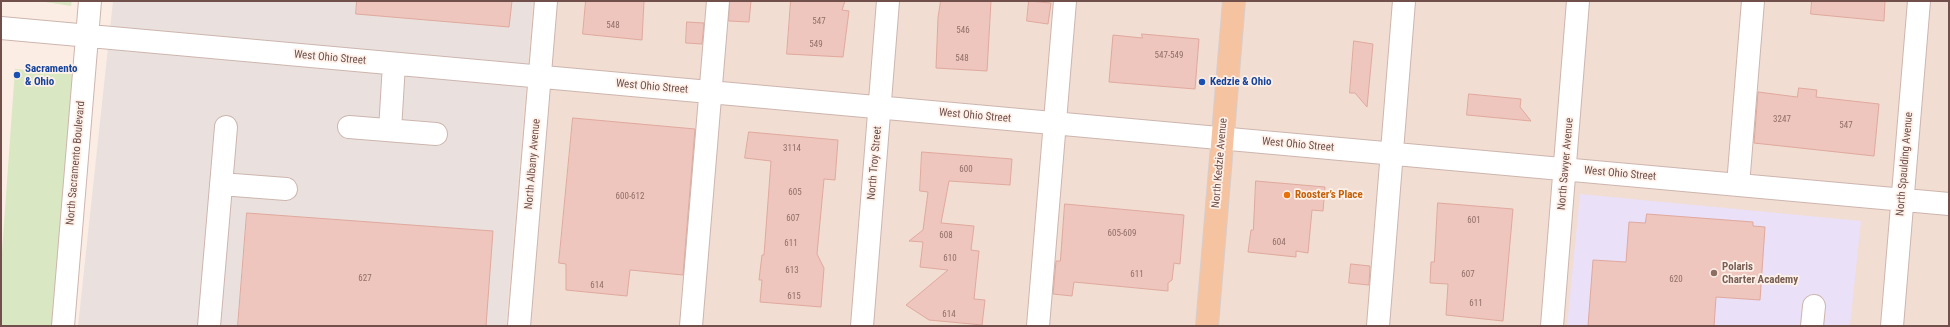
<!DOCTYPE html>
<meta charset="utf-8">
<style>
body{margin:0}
#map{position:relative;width:1950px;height:327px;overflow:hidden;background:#fbede4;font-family:"Roboto Condensed",sans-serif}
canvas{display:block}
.frame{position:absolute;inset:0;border:2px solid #71504b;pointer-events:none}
</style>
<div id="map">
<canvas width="1950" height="327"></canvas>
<div class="frame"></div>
</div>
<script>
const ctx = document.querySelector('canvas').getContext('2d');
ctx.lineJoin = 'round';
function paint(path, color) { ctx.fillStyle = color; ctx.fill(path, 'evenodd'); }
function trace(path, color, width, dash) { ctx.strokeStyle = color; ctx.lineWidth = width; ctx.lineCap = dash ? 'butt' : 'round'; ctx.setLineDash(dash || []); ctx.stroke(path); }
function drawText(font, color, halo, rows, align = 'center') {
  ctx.font = font + ' "Roboto Condensed",sans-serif'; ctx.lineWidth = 3.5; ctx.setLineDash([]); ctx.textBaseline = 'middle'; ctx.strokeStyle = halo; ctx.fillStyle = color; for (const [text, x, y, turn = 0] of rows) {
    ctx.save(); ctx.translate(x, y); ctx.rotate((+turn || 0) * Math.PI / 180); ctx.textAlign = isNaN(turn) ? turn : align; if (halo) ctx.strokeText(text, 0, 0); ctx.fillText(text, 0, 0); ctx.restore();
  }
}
const residential = new Path2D(`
 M 533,1 L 1949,1 L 1949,326 L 506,326 Z`);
const industrial = new Path2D(`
 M 113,1 L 533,1 L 506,326 L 78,326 Z`);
const education = new Path2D(`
 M 1580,194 L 1861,221 L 1850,326 L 1567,326 Z`);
const green = new Path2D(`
 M 39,1 L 72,1 L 71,6 Z
 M 15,69 L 74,74 L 53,326 L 1,326 L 1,266 Z`);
const building = new Path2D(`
 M 357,1 L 512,1 L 509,27 L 356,14 Z
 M 586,1 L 644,1 L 642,40 L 583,34 Z
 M 730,1 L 751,1 L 749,22 L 729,21 Z
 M 791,1 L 845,1 L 842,10 L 849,11 L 843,57 L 787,54 Z
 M 941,1 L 991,1 L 987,71 L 936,68 L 938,18 Z
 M 1029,1 L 1051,3 L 1048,24 L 1027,21 Z
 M 1812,1 L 1885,1 L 1884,21 L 1811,14 Z
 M 687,22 L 704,23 L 702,44 L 686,43 Z
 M 1142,34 L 1199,39 L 1195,89 L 1109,82 L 1113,35 L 1142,38 Z
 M 1354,41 L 1373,44 L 1367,107 L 1355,93 L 1350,93 Z
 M 1799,88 L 1817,90 L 1816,97 L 1879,104 L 1874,156 L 1754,143 L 1758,92 L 1797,97 Z
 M 1469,94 L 1521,99 L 1520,107 L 1531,121 L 1467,115 Z
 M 573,118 L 695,129 L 683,275 L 630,270 L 627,296 L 566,290 L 566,264 L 559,263 Z
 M 749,132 L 838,140 L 835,180 L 824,179 L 817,254 L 824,268 L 821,307 L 760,302 L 762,280 L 759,280 L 762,255 L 764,255 L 771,161 L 745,158 Z
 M 922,152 L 1012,159 L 1010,185 L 949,181 L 941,223 L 974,226 L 971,250 L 979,251 L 974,299 L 985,300 L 982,325 L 929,320 L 906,305 L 948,270 L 920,267 L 923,242 L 909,241 L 923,230 L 928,192 L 920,191 Z
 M 1256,181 L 1325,187 L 1323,211 L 1312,210 L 1308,253 L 1296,251 L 1296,257 L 1248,252 L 1251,230 L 1253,230 Z
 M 1438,203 L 1513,209 L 1503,321 L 1446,315 L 1448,284 L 1430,283 L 1431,262 L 1434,262 Z
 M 1065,204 L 1184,215 L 1180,264 L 1174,263 L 1172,280 L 1168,283 L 1168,291 L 1074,282 L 1072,296 L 1053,294 L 1056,261 L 1060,261 Z
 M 247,213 L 493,231 L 486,326 L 238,326 Z
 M 1647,214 L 1753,222 L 1753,226 L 1765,227 L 1760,300 L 1716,297 L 1714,326 L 1588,326 L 1593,260 L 1626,262 L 1629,222 L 1645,223 Z
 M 1351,264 L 1370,266 L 1369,285 L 1349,283 Z`);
const minor = new Path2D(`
 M 1,28 L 1949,204
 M 349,127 L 436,134
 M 390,130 L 394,64
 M 221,184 L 286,189
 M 1738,185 L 1753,1
 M 63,326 L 90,1
 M 209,326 L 226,127
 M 519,326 L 546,1
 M 691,326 L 718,1
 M 862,326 L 888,1
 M 1038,326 L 1065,1
 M 1378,326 L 1404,1
 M 1552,326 L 1578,1
 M 1812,326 L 1814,306
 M 1892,326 L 1919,1`);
const major = new Path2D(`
 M 1207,326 L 1234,1`);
const markers = [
 [17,75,4,"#1a4fb4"],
 [1202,82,4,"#1a4fb4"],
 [1287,195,4,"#e8710a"],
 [1714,273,4,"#8d6e63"]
];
const numberNames = [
 ["547",819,22],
 ["548",613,26],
 ["546",963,31],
 ["549",816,45],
 ["547-549",1169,56],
 ["548",962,59],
 ["3247",1782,120],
 ["547",1846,126],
 ["3114",792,149],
 ["600",966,170],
 ["605",795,193],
 ["600-612",630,197],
 ["607",793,219],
 ["601",1474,221],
 ["605-609",1122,234],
 ["608",946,236],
 ["604",1279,243],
 ["611",791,244],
 ["610",950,259],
 ["613",792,271],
 ["611",1137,275],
 ["607",1468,275],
 ["627",365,279],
 ["620",1676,280],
 ["614",597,286],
 ["615",794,297],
 ["611",1476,304],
 ["614",949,315]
];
const streetNames = [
 ["West Ohio Street",330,58,5],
 ["West Ohio Street",652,87,5],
 ["West Ohio Street",975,116,5],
 ["West Ohio Street",1298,145,5],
 ["North Sacramento Boulevard",76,163,-85],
 ["North Troy Street",875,163,-85],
 ["North Kedzie Avenue",1220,163,-85],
 ["North Albany Avenue",533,164,-85],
 ["North Sawyer Avenue",1566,164,-85],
 ["North Spaulding Avenue",1905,164,-85],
 ["West Ohio Street",1620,174,5]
];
const transitNames = [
 ["Sacramento",25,69],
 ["& Ohio",25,82],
 ["Kedzie & Ohio",1210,82]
];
const foodNames = [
 ["Rooster’s Place",1295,195]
];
const educationNames = [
 ["Polaris",1722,267],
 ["Charter Academy",1722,280]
];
paint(residential, '#f2ddd2');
paint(industrial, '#eae1de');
paint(education, '#eae0f7');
paint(green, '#dae7c3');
paint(building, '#eec6bd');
trace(building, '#e0a99e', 1);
trace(minor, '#cdb5ae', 24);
trace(major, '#d7cecd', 24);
trace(minor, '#fff', 22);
trace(major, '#f5c3a0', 22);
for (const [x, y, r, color] of markers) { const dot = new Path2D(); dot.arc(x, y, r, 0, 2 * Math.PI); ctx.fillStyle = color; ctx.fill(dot); trace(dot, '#fef1e9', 1.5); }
drawText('9px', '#906e68', null, numberNames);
drawText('11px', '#71504b', '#fef1e9', streetNames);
drawText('bold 11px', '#164399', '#fef1e9', transitNames, 'left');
drawText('bold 11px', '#c56008', '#fef1e9', foodNames, 'left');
drawText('bold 11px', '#785e54', '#fef1e9', educationNames, 'left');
</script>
